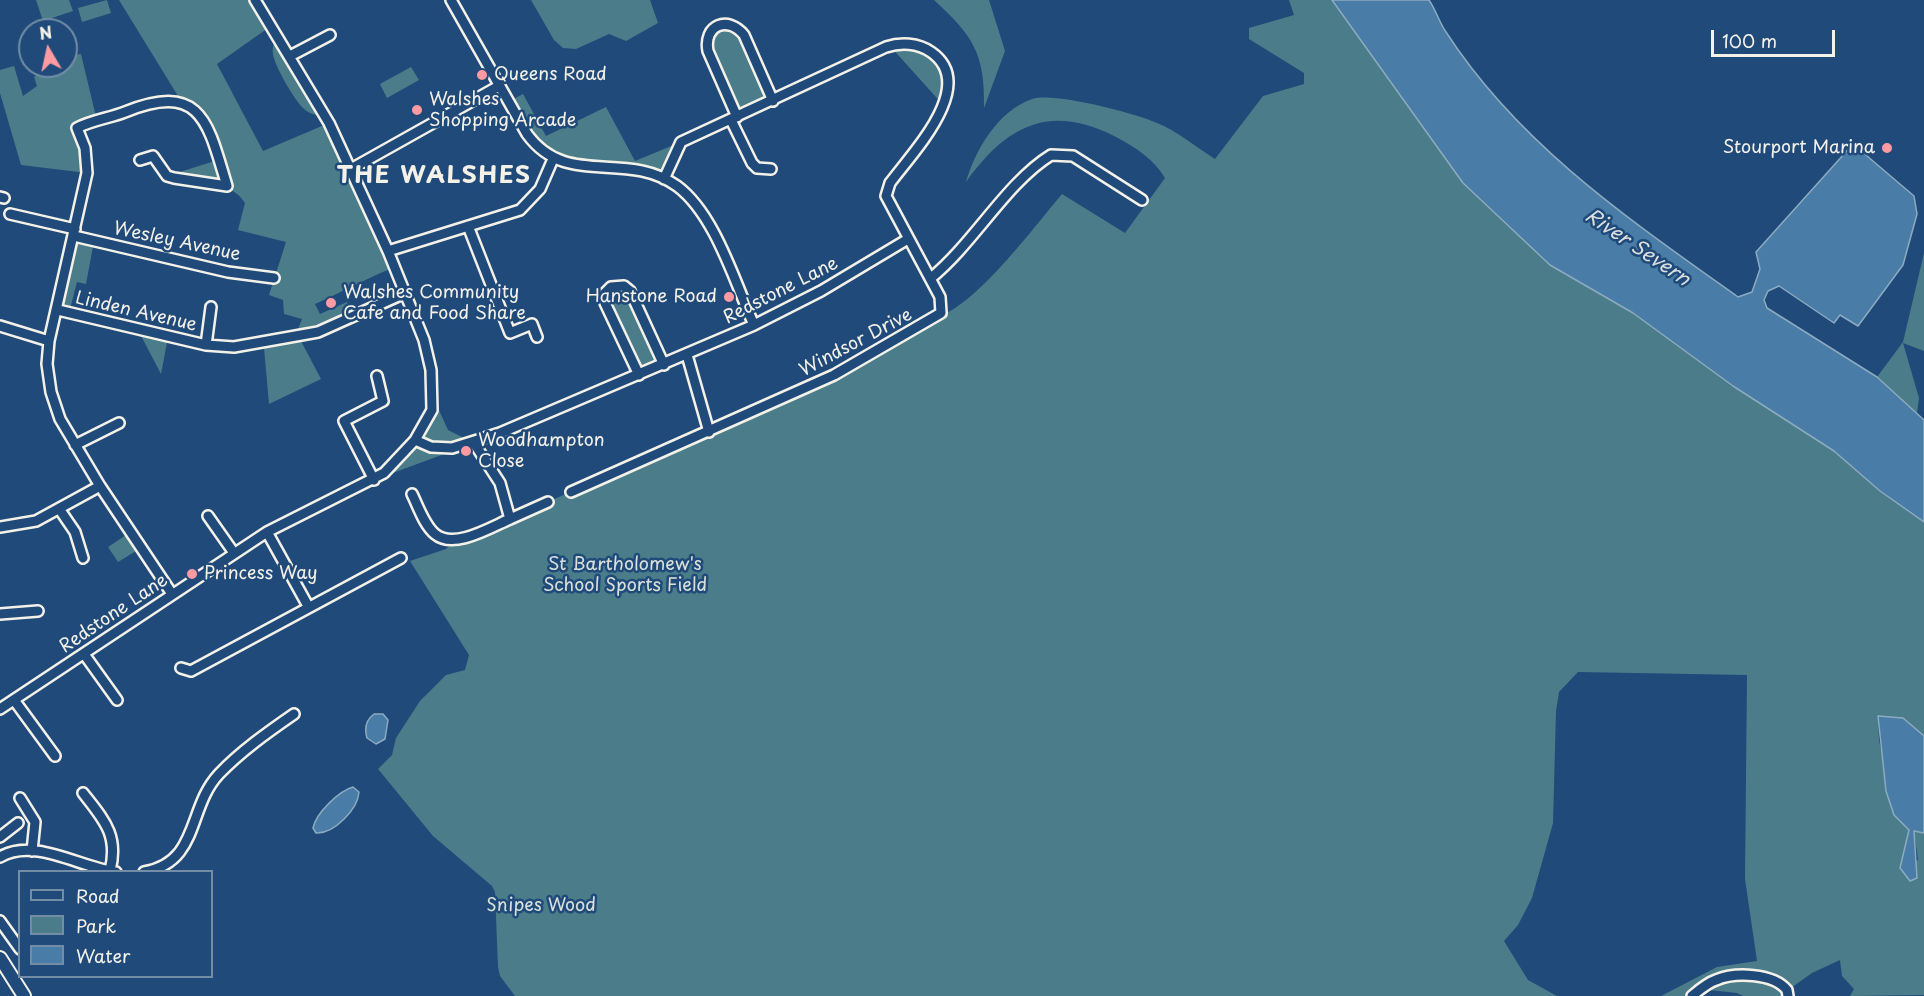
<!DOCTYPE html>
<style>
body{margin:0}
#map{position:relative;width:1924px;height:996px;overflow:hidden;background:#1f4a7a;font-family:"Playpen Sans",sans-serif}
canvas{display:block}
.legend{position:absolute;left:18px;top:870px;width:195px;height:108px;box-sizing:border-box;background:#1f4a7a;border:2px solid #748da6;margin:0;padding:8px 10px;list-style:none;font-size:18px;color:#f4f1e8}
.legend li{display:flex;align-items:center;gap:12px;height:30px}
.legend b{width:30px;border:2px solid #748da6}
.north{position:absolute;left:18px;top:18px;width:60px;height:60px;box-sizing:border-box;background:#1f4a7a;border:2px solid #748da6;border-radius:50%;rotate:351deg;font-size:16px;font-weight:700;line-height:24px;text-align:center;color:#f4f1e8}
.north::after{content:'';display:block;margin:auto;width:21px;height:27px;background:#ff9aa2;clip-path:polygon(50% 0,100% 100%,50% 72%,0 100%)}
.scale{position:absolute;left:1711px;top:30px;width:124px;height:27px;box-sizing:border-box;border:3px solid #f4f1e8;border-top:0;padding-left:8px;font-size:18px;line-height:21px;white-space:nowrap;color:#f4f1e8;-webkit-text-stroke:4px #1f4a7a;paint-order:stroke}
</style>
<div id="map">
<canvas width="1924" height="996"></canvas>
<ul class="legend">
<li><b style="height:8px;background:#1f4a7a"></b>Road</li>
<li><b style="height:16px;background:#4a7d89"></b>Park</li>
<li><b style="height:16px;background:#497ca6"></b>Water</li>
</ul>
<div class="north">N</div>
<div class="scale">100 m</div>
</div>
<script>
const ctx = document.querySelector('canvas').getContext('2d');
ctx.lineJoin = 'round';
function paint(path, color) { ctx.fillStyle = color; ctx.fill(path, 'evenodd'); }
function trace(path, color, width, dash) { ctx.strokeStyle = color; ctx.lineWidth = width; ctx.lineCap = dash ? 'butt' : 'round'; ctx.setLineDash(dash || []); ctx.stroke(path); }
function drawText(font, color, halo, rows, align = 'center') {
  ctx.font = font + ' "Playpen Sans",sans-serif'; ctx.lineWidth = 5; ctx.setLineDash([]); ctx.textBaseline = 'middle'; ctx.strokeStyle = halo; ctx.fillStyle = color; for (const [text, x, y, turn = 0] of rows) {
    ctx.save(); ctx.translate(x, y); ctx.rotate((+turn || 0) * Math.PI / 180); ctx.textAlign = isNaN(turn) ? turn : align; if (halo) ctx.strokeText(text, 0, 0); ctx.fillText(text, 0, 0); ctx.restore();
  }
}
const green = new Path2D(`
 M 36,0 L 69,0 L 73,11 L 43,21 Z
 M 107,0 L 111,13 L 82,22 L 78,8 Z
 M 119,0 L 255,0 L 271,26 L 217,64 L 263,151 L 329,123 L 395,267 C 367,278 342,292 315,304 L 320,314 L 347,302 L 351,312 L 297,332 L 302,319 L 284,314 L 283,300 L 269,295 L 286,242 L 238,230 L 245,203 C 230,179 193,180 167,176 L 218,160 L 203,120 L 178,96 Z
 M 531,0 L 650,0 L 658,23 L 626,41 L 609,34 L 576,49 L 563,48 L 554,40 Z
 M 934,0 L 989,0 L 1005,51 L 984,108 C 985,53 973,36 934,0 Z
 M 1289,0 L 1332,0 L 1463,183 L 1550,265 L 1633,313 L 1834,451 L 1880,491 L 1924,522 L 1924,736 L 1903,718 L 1878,716 L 1879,740 L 1894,815 L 1909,830 L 1900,868 L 1918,860 L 1914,831 L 1924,833 L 1924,995 L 1850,996 L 1854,989 L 1842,976 L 1840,960 L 1812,973 L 1788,990 L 1788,996 L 1743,996 L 1737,993 L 1700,989 L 1692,996 L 1661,996 L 1717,967 L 1757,961 L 1745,879 L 1747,675 L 1578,672 L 1559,692 L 1556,711 L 1553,823 L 1532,898 L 1518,925 L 1504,941 L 1528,980 L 1557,996 L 515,996 L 500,976 L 498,967 L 495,892 L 492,886 L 433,836 L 378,769 L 392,755 L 396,738 L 420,701 L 446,675 L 465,670 L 469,655 L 410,561 L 446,549 L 451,544 L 460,544 L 488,535 L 486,529 L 787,397 L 935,318 C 975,307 1034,227 1062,194 L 1125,233 L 1165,178 C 1153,158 1136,148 1116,137 C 1050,103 1007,125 966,182 C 975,150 998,111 1032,99 C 1054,92 1134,113 1157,123 C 1177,131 1196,147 1215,159 L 1263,96 L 1304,84 L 1304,73 L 1249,39 L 1249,28 L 1294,15 Z
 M 737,26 L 773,101 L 737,117 L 708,51 L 709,32 Z
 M 277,36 L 325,115 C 316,115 310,115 303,108 C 295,101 274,65 273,54 C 272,47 274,43 277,36 Z
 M 890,46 L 924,48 L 946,71 L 944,106 Z
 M 81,54 L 97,121 L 78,128 L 87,173 L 21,165 L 0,93 L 0,70 L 14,66 L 23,96 L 37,86 L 34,77 L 50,67 L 66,66 L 66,56 Z
 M 411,67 L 419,80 L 387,98 L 380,84 Z
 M 523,94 L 546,136 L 606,107 L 635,161 L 681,142 L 664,179 L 613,166 L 548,156 L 508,102 Z
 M 74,236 L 94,241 L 86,284 L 77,282 L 69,313 L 58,310 Z
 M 1924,253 L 1924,351 L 1903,343 L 1919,398 L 1917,413 L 1877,377 L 1903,342 Z
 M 618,288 L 626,292 L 655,354 L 655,362 L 648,367 L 639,365 L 609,301 L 609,294 Z
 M 138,330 L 168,337 L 161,374 Z
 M 301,341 L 321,379 L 269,404 L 264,348 Z
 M 433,405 L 438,408 L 448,430 L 474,443 L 374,480 L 400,458 Z
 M 126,535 L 136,551 L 118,562 L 108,547 Z`);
const water = new Path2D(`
 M 1332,0 L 1429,0 C 1436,10 1439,22 1446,32 C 1519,145 1630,220 1738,297 L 1752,292 L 1760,269 L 1756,252 L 1853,144 L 1914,196 L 1917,214 L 1903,265 L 1858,326 L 1840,315 L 1834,323 L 1779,286 L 1768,291 L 1764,300 L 1767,308 L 1877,377 L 1924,420 L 1924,522 L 1880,491 L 1834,451 L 1733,386 L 1633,313 L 1550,265 L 1463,183 Z
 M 374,714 L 383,714 L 388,720 L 385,739 L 376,744 L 367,738 C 364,728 366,720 374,714 Z
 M 1878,716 L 1903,718 L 1924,736 L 1924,833 L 1914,831 L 1917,878 L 1910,881 L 1900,868 L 1909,830 L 1894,815 L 1886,791 Z
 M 353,787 L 359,792 C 358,809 334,834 316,833 L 313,828 C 316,813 339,791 353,787 Z`);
const street = new Path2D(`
 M 451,0 L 527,134 C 567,189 625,149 677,186 C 715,214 735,283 754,325
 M 290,56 L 330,35
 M 737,117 L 708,51 C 703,25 728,15 744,35 L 773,101
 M 731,120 L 752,163 L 757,168 L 771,169
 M 140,160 L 153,156 L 167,176 L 174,178 L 227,186 C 208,123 202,81 125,112 C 110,118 92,120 77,128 L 85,148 L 87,173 L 49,341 L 47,364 L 51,392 L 60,419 L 100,486 L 172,594
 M 351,169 L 499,86
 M 0,197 L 4,198
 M 10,214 L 75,229
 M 468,226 L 510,333 L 532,324 L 537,337
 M 74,236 L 228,272 L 274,278
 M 388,251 L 520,210 L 540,189 L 553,159
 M 931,278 C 974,243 1006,183 1051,155 L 1073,156 L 1142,200
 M 58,310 L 206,345 L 234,347 L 318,332 L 405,293
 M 0,326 L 49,341
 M 206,345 L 211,307
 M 687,355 L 709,432
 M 639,375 L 605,303 L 604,294 L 611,287 L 624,286 L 630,291 L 664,365
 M 415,440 L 431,447 L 452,448 L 500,433 L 754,325 L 821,291 L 908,239
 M 75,445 L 119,423
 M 374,480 L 344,421 L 383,401 L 377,376
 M 571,492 L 834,375 L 941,313 L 940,297 L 886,196 L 890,183 C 912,153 979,85 931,52 C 918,43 901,42 886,47 L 681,142 L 664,179
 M 412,494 C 418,506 424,525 435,534 C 454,550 491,527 510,519 L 500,483 L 474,443
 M 60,510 L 75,532 L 83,558
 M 208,516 L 234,553
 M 510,519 L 548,502
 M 0,527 L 36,521 L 100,486
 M 267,532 L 308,606
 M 0,614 L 38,611
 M 84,654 L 117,700
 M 181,668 L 191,671 L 401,558
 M 14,700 L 55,756
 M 0,709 L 267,532 L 384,473 L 415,440 L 432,410 L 431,370 L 424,340 L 388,251 L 329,123 L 255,0
 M 83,793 C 104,820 119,835 110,871
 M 20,798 L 35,822 L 32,851
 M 0,837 L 18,823
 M 0,857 C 35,837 81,868 116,872
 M 144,872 C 200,862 187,808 219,774 C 241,751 268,732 294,714
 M 0,921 L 20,949
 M 1692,996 C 1699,990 1707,983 1716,980 C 1735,972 1773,973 1787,990 L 1788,996`);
const secondary = new Path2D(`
 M 0,958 L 24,996`);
const markers = [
 [482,75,6,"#ff9aa2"],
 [417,110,6,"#ff9aa2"],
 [1887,148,6,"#ff9aa2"],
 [729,297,6,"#ff9aa2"],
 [331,303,6,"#ff9aa2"],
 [466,451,6,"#ff9aa2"],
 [192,574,6,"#ff9aa2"]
];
const poiNames = [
 ["Queens Road",494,75],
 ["Walshes",429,100],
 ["Shopping Arcade",429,121],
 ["Stourport Marina",1875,148,"right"],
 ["Walshes Community",343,293],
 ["Cafe and Food Share",343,314],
 ["Hanstone Road",717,297,"right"],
 ["Woodhampton",478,441],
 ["Close",478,462],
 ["Princess Way",204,574]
];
const streetNames = [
 ["Wesley Avenue",177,242,12],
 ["Redstone Lane",781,291,-27],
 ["Linden Avenue",136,312,13],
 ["Windsor Drive",856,343,-28],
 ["Redstone Lane",114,614,-34]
];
const parkNames = [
 ["St Bartholomew's",625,565],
 ["School Sports Field",625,586],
 ["Snipes Wood",541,906]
];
const waterNames = [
 ["River Severn",1637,248,34]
];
const districtNames = [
 ["THE WALSHES",434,176]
];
paint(green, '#4a7d89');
paint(water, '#497ca6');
trace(water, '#8dabc0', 1.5);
trace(street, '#f4f1e8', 14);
trace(secondary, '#f4f1e8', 16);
trace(street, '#1f4a7a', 9);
trace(secondary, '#1f4a7a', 12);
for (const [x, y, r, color] of markers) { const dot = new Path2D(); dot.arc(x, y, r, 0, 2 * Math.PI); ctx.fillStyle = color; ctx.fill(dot); trace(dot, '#1f4a7a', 2); }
drawText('18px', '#f4f1e8', '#1f4a7a', poiNames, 'left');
drawText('18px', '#f4f1e8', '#1f4a7a', streetNames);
drawText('18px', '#dae0da', '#1f4a7a', parkNames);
drawText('italic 20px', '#dadfde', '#1f4a7a', waterNames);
ctx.letterSpacing = '1.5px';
drawText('bold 24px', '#f4f1e8', '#1f4a7a', districtNames);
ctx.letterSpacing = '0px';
</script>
